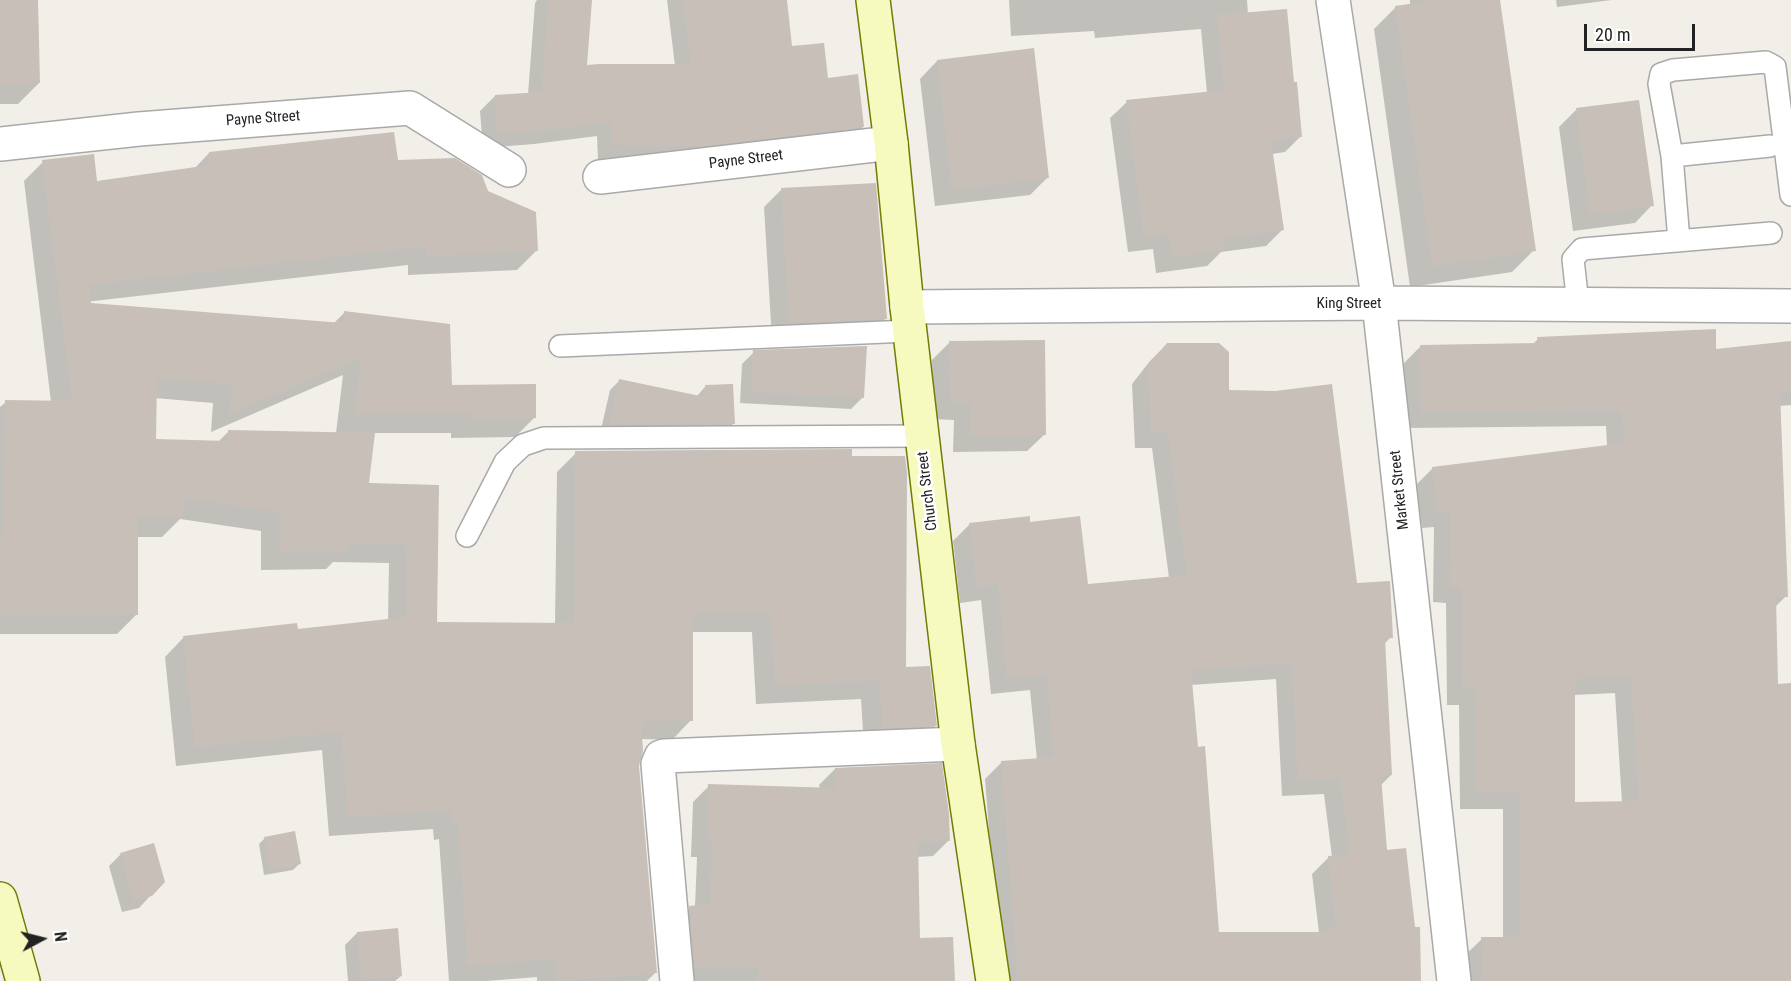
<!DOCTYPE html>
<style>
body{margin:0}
#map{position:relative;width:1791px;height:981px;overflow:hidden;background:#f2efe9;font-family:"Roboto Condensed",sans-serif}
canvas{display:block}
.north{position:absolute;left:12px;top:909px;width:60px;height:60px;-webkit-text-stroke:4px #fff;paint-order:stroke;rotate:83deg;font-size:16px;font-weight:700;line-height:24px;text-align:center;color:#222}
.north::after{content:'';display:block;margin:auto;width:21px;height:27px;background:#222;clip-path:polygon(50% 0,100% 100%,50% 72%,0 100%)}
.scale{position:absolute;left:1584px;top:24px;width:111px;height:27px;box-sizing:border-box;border:3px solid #222;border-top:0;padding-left:8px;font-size:18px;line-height:21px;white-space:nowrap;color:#222;-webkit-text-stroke:4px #fff;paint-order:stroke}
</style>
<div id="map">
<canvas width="1791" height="981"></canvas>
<div class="north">N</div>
<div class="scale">20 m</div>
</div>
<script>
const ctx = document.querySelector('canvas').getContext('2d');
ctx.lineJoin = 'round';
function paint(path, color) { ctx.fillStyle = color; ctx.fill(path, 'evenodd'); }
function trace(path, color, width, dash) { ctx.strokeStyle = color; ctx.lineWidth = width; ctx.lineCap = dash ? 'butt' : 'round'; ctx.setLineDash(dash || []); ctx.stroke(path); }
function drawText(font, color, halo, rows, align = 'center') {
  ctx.font = font + ' "Roboto Condensed",sans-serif'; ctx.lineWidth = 5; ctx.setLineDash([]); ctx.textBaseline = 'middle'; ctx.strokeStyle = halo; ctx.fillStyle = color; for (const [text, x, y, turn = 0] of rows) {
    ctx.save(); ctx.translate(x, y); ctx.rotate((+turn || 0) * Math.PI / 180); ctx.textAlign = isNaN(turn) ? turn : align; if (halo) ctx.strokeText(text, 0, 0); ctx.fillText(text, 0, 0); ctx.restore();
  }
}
const shadow = new Path2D(`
 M 0,0 L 36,0 L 39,83 L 18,104 L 0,104 Z
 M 537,0 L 590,0 L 586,67 L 675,66 L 667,0 L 785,0 L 791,48 L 827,80 L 863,127 L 848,142 L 690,160 L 598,159 L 597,136 L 534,144 L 483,148 L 480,111 L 495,96 L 528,94 L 535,3 Z
 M 1009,0 L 1247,0 L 1248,14 L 1292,84 L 1301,136 L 1285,152 L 1272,154 L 1282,230 L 1266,246 L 1221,252 L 1207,266 L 1156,273 L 1153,249 L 1128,252 L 1110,118 L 1127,102 L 1207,93 L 1201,29 L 1095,38 L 1094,31 L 1011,36 Z
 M 1410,0 L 1499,0 L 1534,250 L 1512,272 L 1410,287 L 1374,29 L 1396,7 L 1410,5 Z
 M 1556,0 L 1612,0 L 1557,7 Z
 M 937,61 L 1048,177 L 1030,195 L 935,206 L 920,79 Z
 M 1576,110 L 1652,205 L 1635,223 L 1573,231 L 1559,127 Z
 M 209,153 L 397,162 L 487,193 L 536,251 L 517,270 L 408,275 L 408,265 L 85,302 L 85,304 L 333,324 L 345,312 L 451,387 L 535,417 L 515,437 L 451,438 L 451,433 L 374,433 L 367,484 L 437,487 L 435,624 L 555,625 L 557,472 L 576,453 L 904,669 L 935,726 L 916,745 L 864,747 L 861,699 L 756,704 L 752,632 L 692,632 L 691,720 L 672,740 L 641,739 L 638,765 L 656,972 L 647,981 L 537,981 L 537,977 L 486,981 L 449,981 L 439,839 L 434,840 L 433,829 L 329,836 L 322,750 L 176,766 L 165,657 L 184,637 L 296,631 L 388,621 L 389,563 L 333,562 L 326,569 L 261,570 L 261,531 L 180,519 L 162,537 L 137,537 L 137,614 L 117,634 L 0,634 L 0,407 L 6,402 L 51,402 L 24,181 L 43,162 L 96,183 L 194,169 ZM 343,375 L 336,433 L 229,431 L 218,442 L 154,441 L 155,398 L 213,403 L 211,432 Z
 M 782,189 L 886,318 L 868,336 L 772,340 L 764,207 Z
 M 1538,339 L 1715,351 L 1791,343 L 1791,405 L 1779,406 L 1786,596 L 1775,607 L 1776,686 L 1791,685 L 1791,981 L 1466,981 L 1465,955 L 1482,939 L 1503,938 L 1503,809 L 1460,809 L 1459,705 L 1447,705 L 1446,603 L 1433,602 L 1434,527 L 1422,528 L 1416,485 L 1432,469 L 1607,446 L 1606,426 L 1405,428 L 1404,363 L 1421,346 L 1532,345 ZM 1615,693 L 1622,803 L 1574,804 L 1573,695 Z
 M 950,342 L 1045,434 L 1027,451 L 953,452 L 954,420 L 933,419 L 932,360 Z
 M 1167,344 L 1228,391 L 1391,637 L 1384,644 L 1391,775 L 1380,786 L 1385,852 L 1420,981 L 1001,981 L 985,779 L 1002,762 L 1037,760 L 1030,690 L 991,694 L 981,600 L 960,603 L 953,541 L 970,524 L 1029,524 L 1087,586 L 1169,578 L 1152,448 L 1135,448 L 1132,384 L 1150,361 ZM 1276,679 L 1282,796 L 1324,794 L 1332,857 L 1329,857 L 1312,874 L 1319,933 L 1217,934 L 1191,685 Z
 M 754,352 L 863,397 L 851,409 L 740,403 L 742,364 Z
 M 619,381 L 696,397 L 705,387 L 733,424 L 724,433 L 600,434 L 610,390 Z
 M 835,769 L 948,841 L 933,856 L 917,857 L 919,940 L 954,981 L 679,981 L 674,924 L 690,908 L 695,907 L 697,857 L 691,857 L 693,802 L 709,786 L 820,789 L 819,785 Z
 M 265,838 L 299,864 L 293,870 L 264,875 L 259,844 Z
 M 121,854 L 151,895 L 139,908 L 122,912 L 109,866 Z
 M 357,933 L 401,976 L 395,981 L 348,981 L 345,945 Z`);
const building = new Path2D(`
 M 0,0 L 38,0 L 40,83 L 0,84 Z
 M 548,0 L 592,0 L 587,65 L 599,64 L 691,64 L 683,0 L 787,0 L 792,46 L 824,43 L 828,78 L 858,74 L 864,127 L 706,146 L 612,145 L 611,122 L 550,130 L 497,133 L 495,95 L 542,92 Z
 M 1436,0 L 1500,0 L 1536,251 L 1432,266 L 1395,6 Z
 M 1287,9 L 1294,82 L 1297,82 L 1302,137 L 1271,140 L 1284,230 L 1224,238 L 1225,250 L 1172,257 L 1169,233 L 1144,237 L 1126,100 L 1224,90 L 1217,15 Z
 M 1034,48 L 1049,178 L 952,190 L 937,60 Z
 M 1639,100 L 1654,206 L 1590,214 L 1576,108 Z
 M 394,132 L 398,160 L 455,158 L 482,175 L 488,191 L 536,212 L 538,251 L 427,256 L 426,246 L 90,285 L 91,303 L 343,323 L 344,311 L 450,324 L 452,385 L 536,384 L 536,418 L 470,419 L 470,414 L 354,414 L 362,357 L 230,414 L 232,384 L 157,378 L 156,439 L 228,441 L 228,430 L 375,433 L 369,483 L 439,485 L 437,622 L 574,623 L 575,451 L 852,449 L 852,456 L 905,456 L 907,472 L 906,667 L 930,666 L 937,726 L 883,728 L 880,680 L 775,686 L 771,614 L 693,613 L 693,721 L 641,721 L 643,751 L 639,766 L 657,973 L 558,981 L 556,959 L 468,965 L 458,821 L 452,821 L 452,810 L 348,817 L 341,732 L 195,747 L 183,636 L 297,623 L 298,629 L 406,617 L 407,544 L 347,543 L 347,551 L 279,551 L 279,512 L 183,498 L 183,518 L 138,518 L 138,615 L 0,615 L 0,535 L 3,535 L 5,400 L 72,401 L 42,160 L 94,154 L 97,181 L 210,165 L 209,152 Z
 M 876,183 L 887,319 L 789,323 L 781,188 Z
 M 1716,329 L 1716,349 L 1791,341 L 1791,391 L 1780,392 L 1788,597 L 1776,597 L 1778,684 L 1791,683 L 1791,981 L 1482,981 L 1481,937 L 1519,937 L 1519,793 L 1476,793 L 1475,689 L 1463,689 L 1462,587 L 1449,586 L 1450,511 L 1438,512 L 1432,467 L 1624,443 L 1622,410 L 1421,412 L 1420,345 L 1538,343 L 1537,337 ZM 1631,677 L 1639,801 L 1575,802 L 1575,679 Z
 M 1045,340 L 1046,435 L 970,436 L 971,403 L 950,402 L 949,341 Z
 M 1167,343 L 1219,343 L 1229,352 L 1229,390 L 1275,391 L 1332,384 L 1357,583 L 1390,581 L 1393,638 L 1385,638 L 1392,775 L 1381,776 L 1387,850 L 1406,848 L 1415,927 L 1420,927 L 1421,981 L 1018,981 L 1001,761 L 1054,757 L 1047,674 L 1007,678 L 998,584 L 977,587 L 969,523 L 1030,516 L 1030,522 L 1080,516 L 1088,584 L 1187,575 L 1168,432 L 1151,432 L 1148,366 ZM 1292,663 L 1298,780 L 1340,778 L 1350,854 L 1328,856 L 1336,929 L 1327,930 L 1327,932 L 1219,932 L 1205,746 L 1198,747 L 1191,670 Z
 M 867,346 L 864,398 L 751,392 L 753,350 Z
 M 619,379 L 705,397 L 705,385 L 733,384 L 735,424 L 609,425 Z
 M 942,763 L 949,814 L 950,841 L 918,842 L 920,938 L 953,937 L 955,981 L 758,981 L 759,967 L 695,968 L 689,906 L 710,904 L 712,842 L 707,842 L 708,784 L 835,788 L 835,768 Z
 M 295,831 L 301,864 L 270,870 L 264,837 Z
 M 154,843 L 165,882 L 152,896 L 134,901 L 120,853 Z
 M 398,928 L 402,976 L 360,980 L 357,932 Z`);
const lane = new Path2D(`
 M 1672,156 L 1770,146
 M 1679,241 L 1672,156 L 1659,84 L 1661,74 L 1673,70 L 1766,62 L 1775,67 L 1791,195
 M 1578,305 L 1573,259 L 1582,249 L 1771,233
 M 560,346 L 909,331
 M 467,536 L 505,462 L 523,445 L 544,438 L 922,436`);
const street = new Path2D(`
 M 1333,0 L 1379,303 L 1454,981
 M 0,144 L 139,129 L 410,108 L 509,170
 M 600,177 L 891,143
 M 907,307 L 1379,303 L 1791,306
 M 677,981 L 658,764 L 661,757 L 664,756 L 958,744`);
const secondary = new Path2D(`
 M 873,0 L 891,143 L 907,307 L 958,744 L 993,981
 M 0,899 L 23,981`);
const streetNames = [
 ["Payne Street",263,119,-4],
 ["Payne Street",746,160,-7],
 ["King Street",1349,304],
 ["Market Street",1400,490,-96],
 ["Church Street",928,491,-97]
];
paint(shadow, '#0003');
paint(building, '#c7bfb8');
trace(lane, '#a9a9a9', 24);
trace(street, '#a9a9a9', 36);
trace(secondary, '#707d05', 36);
trace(lane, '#fff', 21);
trace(street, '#fff', 33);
trace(secondary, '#f7fabf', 33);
drawText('15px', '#222', '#fff', streetNames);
</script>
